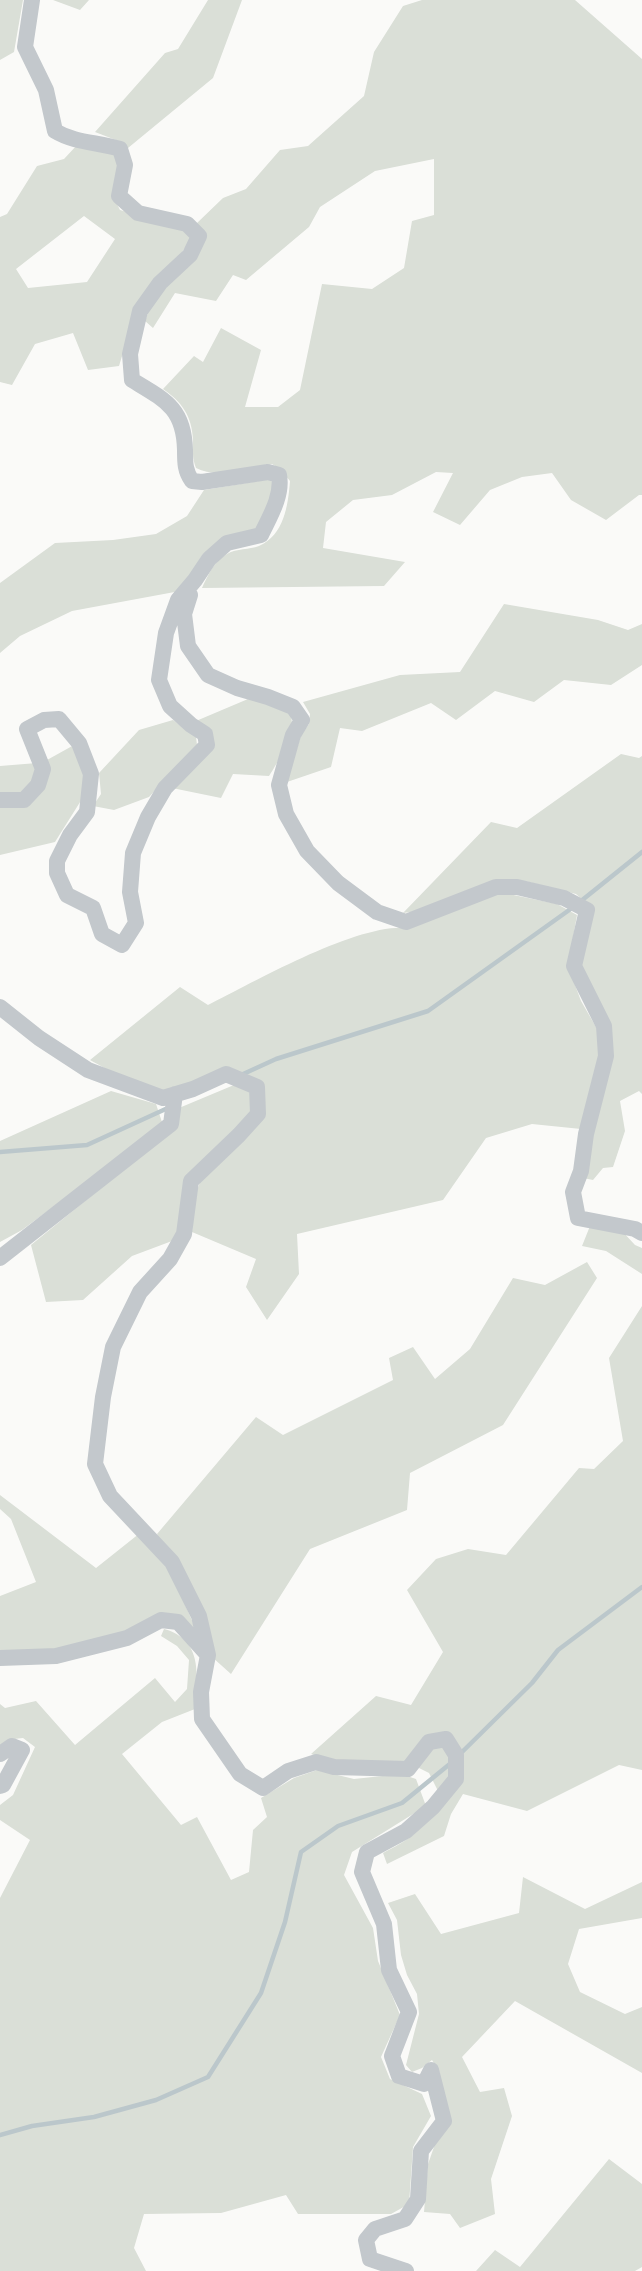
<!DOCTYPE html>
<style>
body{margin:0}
canvas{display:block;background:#fafaf8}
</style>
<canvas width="642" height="2271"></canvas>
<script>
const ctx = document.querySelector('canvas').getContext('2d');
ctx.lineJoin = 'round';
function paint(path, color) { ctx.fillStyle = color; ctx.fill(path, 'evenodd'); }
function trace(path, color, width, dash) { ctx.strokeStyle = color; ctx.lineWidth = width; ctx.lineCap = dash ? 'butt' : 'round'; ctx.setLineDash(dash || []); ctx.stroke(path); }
const green = new Path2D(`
 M 0,0 L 23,0 L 14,52 L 0,60 Z
 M 53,0 L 89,0 L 80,10 Z
 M 208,0 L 242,0 L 213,78 L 128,148 L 121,142 L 95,132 L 165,53 L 178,49 Z
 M 422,0 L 575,0 L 642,59 L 642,495 L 639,495 L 606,520 L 571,500 L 552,473 L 522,477 L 490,490 L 460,525 L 433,512 L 453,473 L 436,472 L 392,495 L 353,500 L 326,522 L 323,548 L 405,562 L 384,586 L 202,588 C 208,575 214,561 227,554 C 237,548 249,550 259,546 C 284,535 288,506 290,481 L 280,469 L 272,464 C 247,466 220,480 196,468 C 192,458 193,450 193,440 C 192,416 182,402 163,389 L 194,356 L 203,362 L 221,328 L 261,350 L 245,407 L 278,407 L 300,390 L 322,284 L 372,289 L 404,268 L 412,221 L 434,215 L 434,159 L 375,171 L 320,207 L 309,227 L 246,280 L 233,275 L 216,301 L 175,293 L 153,328 L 145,321 L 152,301 L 195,256 L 197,223 L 223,198 L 246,189 L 280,150 L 308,146 L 364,96 L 374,52 L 403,6 Z
 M 77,145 L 116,154 L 119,172 L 112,194 L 120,210 L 185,229 L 193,238 L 136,310 L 119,366 L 88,370 L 73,333 L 35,344 L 12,385 L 0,382 L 0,217 L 7,214 L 37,166 L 64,159 ZM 84,216 L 115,239 L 87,282 L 28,288 L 16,269 Z
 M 271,479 L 275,492 L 256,535 L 229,536 L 203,554 L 180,591 L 72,611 L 20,636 L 0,653 L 0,583 L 55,543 L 113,540 L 156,534 L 187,516 L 204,490 Z
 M 504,604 L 598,620 L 628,630 L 642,624 L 642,665 L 611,685 L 564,680 L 534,702 L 495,691 L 456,720 L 431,703 L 362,731 L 340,728 L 331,767 L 287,782 L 301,735 L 309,724 L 310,714 L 303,702 L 400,675 L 460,672 Z
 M 248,699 C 260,702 281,704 289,714 C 300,726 277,764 269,776 L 233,774 L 221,798 L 172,788 L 210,750 L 196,721 Z
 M 173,720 L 196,737 L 197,745 L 149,797 L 114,810 L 93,806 L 101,794 L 99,773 L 139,730 Z
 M 74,745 L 88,777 L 87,791 L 55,842 L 0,855 L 0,804 L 15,805 L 47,760 Z
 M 621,754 L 639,758 L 642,756 L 642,1094 L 639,1091 L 620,1101 L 625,1131 L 613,1167 L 603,1168 L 593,1180 L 583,1178 L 611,1055 L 580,965 L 593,909 L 576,894 L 525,881 L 425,910 L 403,913 L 491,822 L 517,828 Z
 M 37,763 L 38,771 L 25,794 L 0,795 L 0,766 Z
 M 499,892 L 557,904 L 577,915 L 568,966 L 581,1001 L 600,1034 L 599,1060 L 581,1129 L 532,1124 L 486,1138 L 443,1200 L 297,1234 L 299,1274 L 267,1320 L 246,1287 L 256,1259 L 192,1232 L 197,1182 L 246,1136 L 261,1084 L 223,1069 C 206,1077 179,1092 160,1090 C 140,1088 108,1070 90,1060 L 180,987 L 208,1005 C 256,981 356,924 406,928 Z
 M 234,1085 L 251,1091 L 254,1113 L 209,1157 L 180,1238 L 132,1256 L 83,1300 L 46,1302 L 31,1245 L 177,1126 L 179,1108 Z
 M 111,1091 L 156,1104 L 163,1125 L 22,1230 L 0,1242 L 0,1141 Z
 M 590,1226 L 622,1231 L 635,1245 L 642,1248 L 642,1274 L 606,1251 L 582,1246 Z
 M 587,1262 L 597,1278 L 503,1425 L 410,1473 L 407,1510 L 310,1549 L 231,1674 L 212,1657 L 157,1534 L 256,1417 L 283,1435 L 393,1380 L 389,1358 L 413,1347 L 435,1379 L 470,1349 L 513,1278 L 545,1285 Z
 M 642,1306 L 642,1770 L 619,1765 L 527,1811 L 463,1794 L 451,1814 L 444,1836 L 387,1864 L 383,1853 C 420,1834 422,1830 439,1793 L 429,1773 L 411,1764 L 353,1767 L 311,1754 L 376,1696 L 411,1705 L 443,1652 L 407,1590 L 436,1559 L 468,1549 L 506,1555 L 579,1468 L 594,1469 L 623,1441 L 609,1358 Z
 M 0,1495 L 96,1568 L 140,1533 L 169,1567 L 202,1644 L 180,1618 L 55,1653 L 0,1653 L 0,1596 L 36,1582 L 11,1519 L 0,1509 Z
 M 164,1629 C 204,1640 197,1676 195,1709 L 162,1722 L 122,1754 L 181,1825 L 197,1817 L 231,1880 L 249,1872 L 253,1830 L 267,1817 L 261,1798 L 294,1778 L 317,1770 L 354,1779 L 401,1774 L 416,1779 L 426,1806 L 352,1852 L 344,1875 L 373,1928 L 378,1961 L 400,2015 L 381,2057 L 390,2079 L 422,2094 L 431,2116 L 413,2147 L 409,2204 L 391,2214 L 298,2214 L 286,2195 L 221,2213 L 144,2214 L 134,2248 L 146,2271 L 0,2271 L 0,1898 L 30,1840 L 0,1820 L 0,1805 L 13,1795 L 35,1747 L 23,1738 L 14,1739 L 0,1746 L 0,1704 L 5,1708 L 36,1701 L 75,1745 L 155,1678 L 175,1702 L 187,1689 L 189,1660 L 177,1646 L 161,1636 Z
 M 523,1877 L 585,1909 L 642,1882 L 642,1918 L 579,1929 L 568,1964 L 580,1992 L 625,2014 L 642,2007 L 642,2073 L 515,2001 L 462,2057 L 480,2092 L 504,2088 L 512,2116 L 491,2179 L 495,2214 L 460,2228 L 450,2214 L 424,2212 L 428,2164 L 434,2147 L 440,2073 L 432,2060 L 422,2068 L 412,2072 L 406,2065 L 419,2014 L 417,1994 L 407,1975 L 401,1955 L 397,1920 L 388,1903 L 415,1894 L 441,1934 L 519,1913 Z
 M 609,2159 L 642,2184 L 642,2267 L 635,2271 L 476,2271 L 495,2250 L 520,2267 Z`);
const stream = new Path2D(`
 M 581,901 L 642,852
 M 241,1075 L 276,1059 L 428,1011 L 572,908
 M 0,1152 L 87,1145 L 170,1107
 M 459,1755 L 532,1683 L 558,1650 L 642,1587
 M 0,2135 L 32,2126 L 94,2117 L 156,2100 L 208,2077 L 261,1993 L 285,1922 L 301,1852 L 338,1826 L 402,1803 L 451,1763`);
const minor = new Path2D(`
 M 190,595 L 184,614 L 188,646 L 208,675 L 237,688 L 268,697 L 293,707 L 302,720 L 293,735 L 279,785 L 286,814 L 307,851 L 338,883 L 377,912 L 406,922 L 496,887 L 517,887 L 564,898 L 587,910 L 574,966 L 604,1026 L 606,1056 L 586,1134 L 581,1171 L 573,1192 L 578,1218 L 635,1229 L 642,1233
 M 0,800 L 24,800 L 38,785 L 43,769 L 27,729 L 44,720 L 59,719 L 79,743 L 91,774 L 87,812 L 70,835 L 57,861 L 57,873 L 67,895 L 93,908 L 102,934 L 122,945 L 136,923 L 130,892 L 133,853 L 148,817 L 165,788 L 207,745 L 205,734 L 191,725 L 170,706 L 159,680 L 166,633 L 178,600 L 195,580 L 209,559 L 227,543 L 261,535 C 269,518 283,496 279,475 L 268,472 L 202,482 L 192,481 C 185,471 185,463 185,450 C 184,408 165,400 132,380 L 130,354 L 140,311 L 160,283 L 190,255 L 199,236 L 187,224 L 138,213 L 119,196 L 125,165 L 120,149 C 97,142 75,143 55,131 L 46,90 L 25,47 L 32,0
 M 0,1007 L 39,1038 L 88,1070 L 163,1098 L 193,1089 L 226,1074 L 257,1087 L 258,1114 L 239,1135 L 191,1181 L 184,1234 L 170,1259 L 140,1292 L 113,1347 L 103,1397 L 95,1464 L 110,1496 L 172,1562 L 199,1616 L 208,1655 L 201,1692 L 202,1719 L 240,1774 L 263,1788 L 288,1771 L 316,1762 L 334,1767 L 408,1769 L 429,1742 L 446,1739 L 456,1755 L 456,1779 L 433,1807 L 406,1831 L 367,1852 L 362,1872 L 384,1924 L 389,1970 L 409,2012 L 392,2056 L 399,2076 L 424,2084 L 431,2070 L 444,2121 L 421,2151 L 418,2199 L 405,2219 L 375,2229 L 366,2240 L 370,2259 L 406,2271
 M 0,1258 L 171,1124 L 175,1094
 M 0,1658 L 56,1656 L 127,1638 L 161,1620 L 178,1622 L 206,1653
 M 0,1754 L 12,1746 L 22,1750 L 3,1785 L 0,1786`);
paint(green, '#dadfd7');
trace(stream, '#bbc7cb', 4.5);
trace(minor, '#c3c8cc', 16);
</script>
